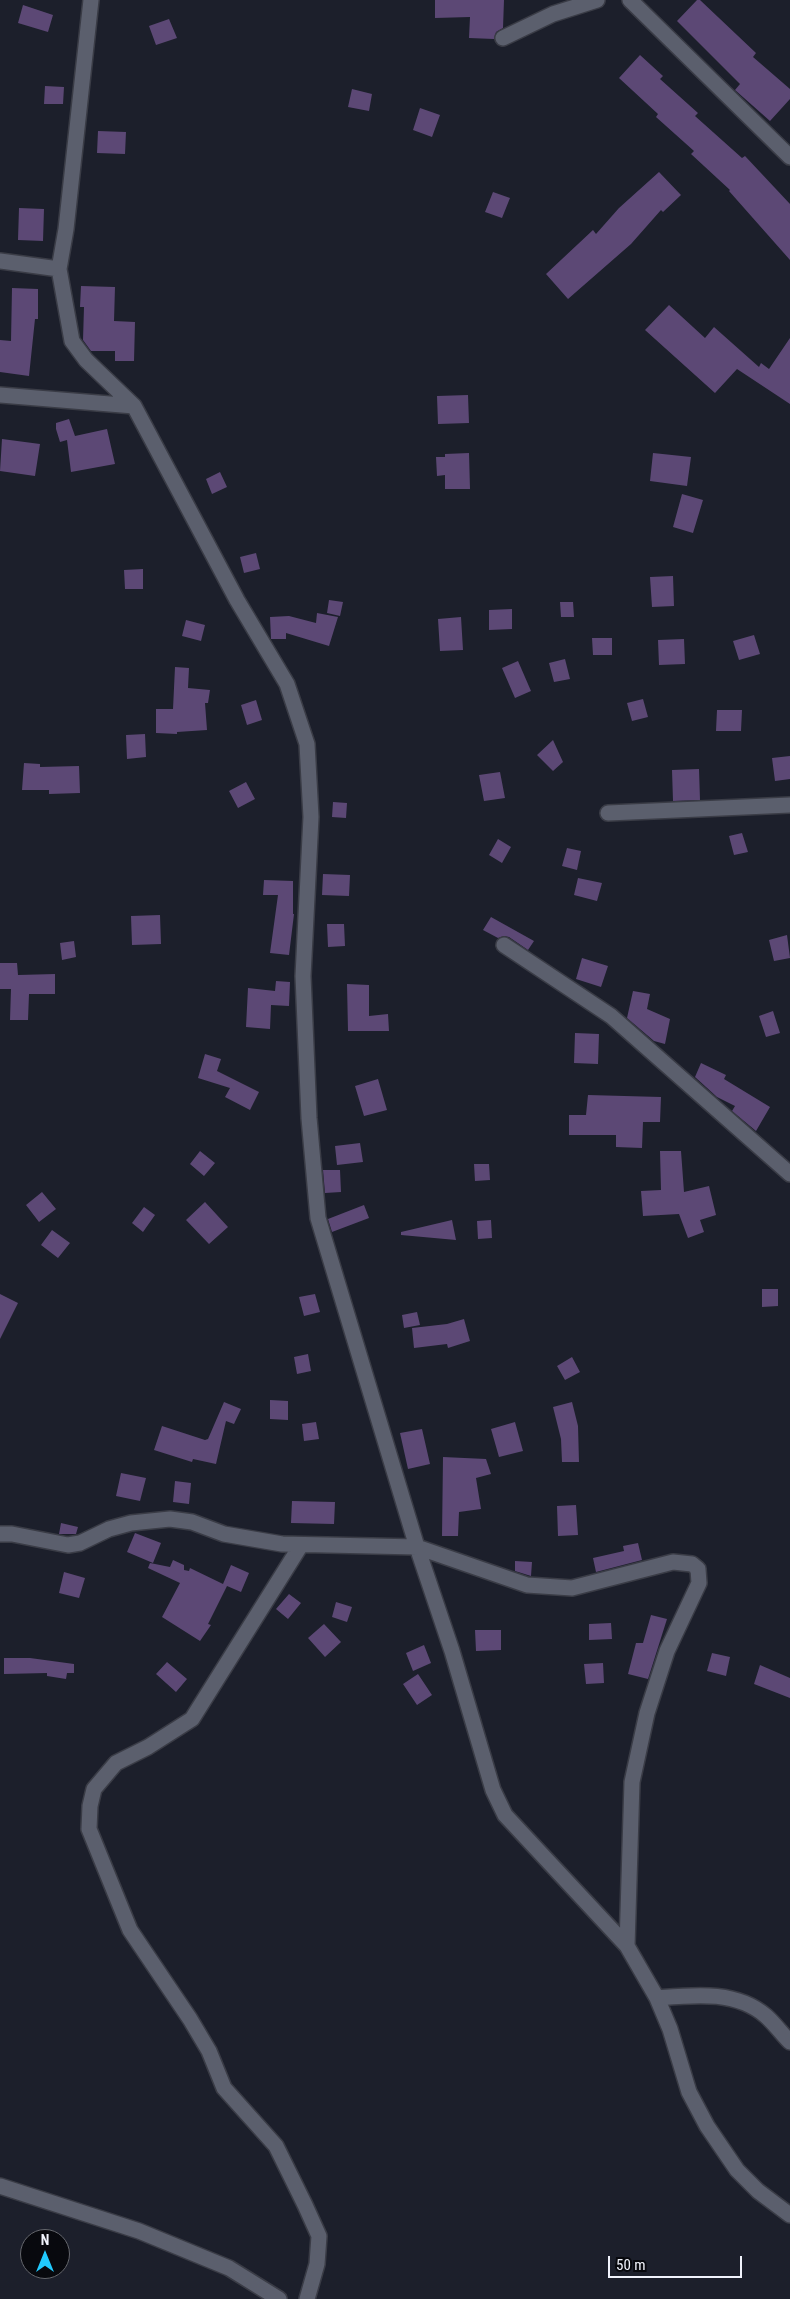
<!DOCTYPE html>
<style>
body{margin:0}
#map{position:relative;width:790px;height:2299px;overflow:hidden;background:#1c1f2b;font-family:"Roboto Condensed",sans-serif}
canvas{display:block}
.north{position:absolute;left:20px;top:2229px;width:50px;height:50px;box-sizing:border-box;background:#08090e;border:1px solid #65676d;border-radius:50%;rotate:0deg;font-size:14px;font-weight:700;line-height:20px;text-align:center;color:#f1f3fc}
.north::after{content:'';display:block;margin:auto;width:18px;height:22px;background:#21c9fd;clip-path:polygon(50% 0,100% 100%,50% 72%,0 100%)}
.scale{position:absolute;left:608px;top:2256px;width:134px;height:22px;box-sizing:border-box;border:2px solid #f1f3fc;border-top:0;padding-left:6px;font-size:15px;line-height:18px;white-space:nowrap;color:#f1f3fc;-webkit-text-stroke:4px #08090e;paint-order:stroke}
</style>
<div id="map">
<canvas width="790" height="2299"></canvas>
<div class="north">N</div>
<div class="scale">50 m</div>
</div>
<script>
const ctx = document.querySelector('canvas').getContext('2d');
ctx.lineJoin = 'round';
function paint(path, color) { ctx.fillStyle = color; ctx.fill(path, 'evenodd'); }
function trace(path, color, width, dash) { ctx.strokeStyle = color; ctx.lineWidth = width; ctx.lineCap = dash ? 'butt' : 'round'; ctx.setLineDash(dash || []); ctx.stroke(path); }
const building = new Path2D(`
 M 435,0 L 504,0 L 503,28 L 496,32 L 494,39 L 469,38 L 470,17 L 435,18 Z
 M 697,0 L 700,0 L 756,53 L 753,57 L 790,89 L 790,99 L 770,121 L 735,90 L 740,84 L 677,21 Z
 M 23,5 L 53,15 L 48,32 L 18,23 Z
 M 169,19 L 177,38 L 156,45 L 149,26 Z
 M 640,55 L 663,76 L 660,79 L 698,113 L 695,116 L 742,158 L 745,156 L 790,204 L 790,260 L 729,191 L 730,190 L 691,154 L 694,151 L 656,117 L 658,114 L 619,78 Z
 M 45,86 L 64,87 L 63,104 L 44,104 Z
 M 352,89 L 372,94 L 369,111 L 348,107 Z
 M 420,108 L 440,115 L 432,137 L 413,130 Z
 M 98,131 L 126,132 L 125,154 L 97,153 Z
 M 659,172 L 681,195 L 663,212 L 661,210 L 631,244 L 568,299 L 546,274 L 593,230 L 596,234 L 619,208 Z
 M 493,192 L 510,198 L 502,218 L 485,212 Z
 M 19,208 L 44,209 L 43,241 L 18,240 Z
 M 81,286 L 115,287 L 114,321 L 135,322 L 134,361 L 115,361 L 115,351 L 91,351 L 83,340 L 84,307 L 80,307 Z
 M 12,288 L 38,289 L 38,319 L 35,319 L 29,376 L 0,372 L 0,340 L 11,341 Z
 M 669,305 L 705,338 L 714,327 L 759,367 L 761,363 L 769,369 L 790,338 L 790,404 L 737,369 L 715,393 L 645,330 Z
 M 468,395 L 469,423 L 438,424 L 437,396 Z
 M 69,419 L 75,436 L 107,429 L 115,464 L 71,472 L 67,440 L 60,442 L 56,429 L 56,423 Z
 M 2,439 L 40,444 L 35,476 L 0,471 Z
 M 469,453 L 470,489 L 445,489 L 445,475 L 437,476 L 436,457 L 445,457 L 445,454 Z
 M 653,453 L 691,457 L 687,486 L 650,481 Z
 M 220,472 L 227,487 L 212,494 L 206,479 Z
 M 682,494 L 703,500 L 693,533 L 673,527 Z
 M 256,553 L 260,569 L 244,573 L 240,557 Z
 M 143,569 L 143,589 L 125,589 L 124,570 Z
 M 673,576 L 674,606 L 652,607 L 650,577 Z
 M 329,600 L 343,602 L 340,616 L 327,613 Z
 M 560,602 L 573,602 L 574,617 L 561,617 Z
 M 512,609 L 512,629 L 489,630 L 489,610 Z
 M 317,613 L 338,617 L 329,646 L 286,633 L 286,639 L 271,639 L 270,617 L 289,616 L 316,623 Z
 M 461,617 L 463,650 L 440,651 L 438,619 Z
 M 186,620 L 205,625 L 201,641 L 182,636 Z
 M 754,635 L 760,654 L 739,660 L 733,641 Z
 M 592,638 L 612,638 L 612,655 L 593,655 Z
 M 684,639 L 685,664 L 659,665 L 658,640 Z
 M 565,659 L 570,679 L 554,682 L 549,663 Z
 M 518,661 L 531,691 L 515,698 L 502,668 Z
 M 175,667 L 189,668 L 188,688 L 210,690 L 208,703 L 205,703 L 207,730 L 177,732 L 177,734 L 156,733 L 156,709 L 173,709 Z
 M 643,699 L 648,717 L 632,721 L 627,703 Z
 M 256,700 L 262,720 L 247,725 L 241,705 Z
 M 717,710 L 742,710 L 741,731 L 716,731 Z
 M 145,734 L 146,757 L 127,759 L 126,735 Z
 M 553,740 L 563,762 L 553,771 L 537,755 Z
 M 790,756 L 790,779 L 775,781 L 772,758 Z
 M 24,763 L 40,764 L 40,767 L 79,766 L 80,793 L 49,794 L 49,790 L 22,790 Z
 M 699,769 L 700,800 L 673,801 L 672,770 Z
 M 500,772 L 505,798 L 484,801 L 479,775 Z
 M 246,782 L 255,799 L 238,808 L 229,791 Z
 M 333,802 L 347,803 L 346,818 L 332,817 Z
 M 742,833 L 748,852 L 734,855 L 729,836 Z
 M 498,839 L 511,847 L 502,863 L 489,855 Z
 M 567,848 L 581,851 L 577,870 L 562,866 Z
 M 323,874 L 350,875 L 349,896 L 322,895 Z
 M 578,878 L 602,883 L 597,901 L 574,895 Z
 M 264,880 L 293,881 L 293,914 L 294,914 L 289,955 L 270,953 L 278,895 L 263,895 Z
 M 160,915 L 161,944 L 132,945 L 131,916 Z
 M 491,917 L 534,941 L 528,950 L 509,937 L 504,936 L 498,938 L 483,930 Z
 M 327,924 L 344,924 L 345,946 L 328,947 Z
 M 787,935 L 790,958 L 774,961 L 769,940 Z
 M 74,941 L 76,957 L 62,960 L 60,943 Z
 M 582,958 L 608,966 L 601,987 L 576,979 Z
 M 0,963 L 17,963 L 18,975 L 55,974 L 55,994 L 29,994 L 28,1020 L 10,1020 L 11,989 L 0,989 Z
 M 276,981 L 290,982 L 289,1006 L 271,1005 L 270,1029 L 246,1027 L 248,988 L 275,991 Z
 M 347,984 L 369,985 L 369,1016 L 388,1014 L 389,1031 L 348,1031 Z
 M 633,991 L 650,994 L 647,1009 L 670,1019 L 665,1044 L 654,1041 L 627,1018 Z
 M 773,1011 L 780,1033 L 766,1037 L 759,1016 Z
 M 575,1033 L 599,1034 L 598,1064 L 574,1063 Z
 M 205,1054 L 221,1059 L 217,1071 L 259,1092 L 250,1110 L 225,1097 L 230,1088 L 198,1078 Z
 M 701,1063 L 726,1075 L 724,1079 L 770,1107 L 756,1131 L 732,1111 L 735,1106 L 717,1097 L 695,1077 Z
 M 378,1079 L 387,1110 L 364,1116 L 355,1086 Z
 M 588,1095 L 661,1097 L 660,1122 L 643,1122 L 642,1148 L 616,1147 L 616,1135 L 569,1135 L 569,1115 L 586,1115 Z
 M 360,1143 L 363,1162 L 337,1165 L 335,1146 Z
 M 200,1151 L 215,1163 L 204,1176 L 190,1164 Z
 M 660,1151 L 681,1151 L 684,1192 L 709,1186 L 716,1215 L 700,1220 L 704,1232 L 688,1238 L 679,1214 L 643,1216 L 641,1191 L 661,1190 Z
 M 474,1164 L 489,1164 L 490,1180 L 475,1181 Z
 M 323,1170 L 340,1170 L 341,1192 L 325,1193 Z
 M 42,1192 L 56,1209 L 39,1222 L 26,1205 Z
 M 205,1202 L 228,1227 L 209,1244 L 186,1220 Z
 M 364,1205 L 369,1218 L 332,1232 L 328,1219 Z
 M 144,1207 L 155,1215 L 143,1232 L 132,1223 Z
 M 452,1220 L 456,1240 L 401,1235 L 401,1232 Z
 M 491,1220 L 492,1238 L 478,1239 L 477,1221 Z
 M 52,1230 L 70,1243 L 58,1258 L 41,1245 Z
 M 762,1289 L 778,1289 L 778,1306 L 762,1307 Z
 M 0,1294 L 18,1303 L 0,1339 Z
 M 315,1294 L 320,1312 L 304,1316 L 299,1297 Z
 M 417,1312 L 420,1325 L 404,1328 L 402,1315 Z
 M 464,1319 L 470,1341 L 448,1348 L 447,1344 L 414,1348 L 412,1328 L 447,1324 Z
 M 308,1354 L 311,1371 L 297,1374 L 294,1357 Z
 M 572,1357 L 580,1372 L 565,1380 L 557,1366 Z
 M 270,1400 L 288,1401 L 288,1420 L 270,1419 Z
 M 224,1402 L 241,1409 L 234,1424 L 226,1421 L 216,1464 L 193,1459 L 192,1462 L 154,1450 L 162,1426 L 205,1440 L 208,1439 Z
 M 572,1402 L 578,1426 L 579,1462 L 562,1462 L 561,1439 L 553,1407 Z
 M 316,1422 L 319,1439 L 304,1441 L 302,1424 Z
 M 515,1422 L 523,1451 L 499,1457 L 491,1429 Z
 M 422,1429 L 430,1464 L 408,1469 L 400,1433 Z
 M 443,1457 L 486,1459 L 491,1474 L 476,1478 L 481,1509 L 459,1512 L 458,1536 L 442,1536 Z
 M 121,1473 L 146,1478 L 140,1501 L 116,1496 Z
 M 175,1481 L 191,1483 L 189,1504 L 173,1502 Z
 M 292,1501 L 335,1502 L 334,1524 L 291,1523 Z
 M 576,1505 L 578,1535 L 558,1536 L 557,1506 Z
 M 61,1523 L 78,1527 L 76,1534 L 59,1534 Z
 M 135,1533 L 161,1543 L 153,1563 L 127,1552 Z
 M 638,1543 L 642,1560 L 596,1572 L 593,1558 L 624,1551 L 623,1546 Z
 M 173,1560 L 184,1565 L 184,1570 L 189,1571 L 190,1568 L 223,1584 L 231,1565 L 249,1573 L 241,1592 L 227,1586 L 208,1624 L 211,1625 L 200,1641 L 162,1617 L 180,1583 L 148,1568 L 150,1563 L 170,1567 Z
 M 515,1561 L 532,1562 L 531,1576 L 515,1571 Z
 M 64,1572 L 85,1578 L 79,1598 L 59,1593 Z
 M 289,1594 L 301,1603 L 288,1619 L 276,1609 Z
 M 336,1602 L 352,1607 L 347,1622 L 332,1617 Z
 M 651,1615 L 667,1619 L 648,1679 L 628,1674 L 636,1643 L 643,1643 Z
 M 611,1623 L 612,1639 L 589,1640 L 589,1624 Z
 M 324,1624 L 341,1642 L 325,1657 L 308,1638 Z
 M 475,1630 L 501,1630 L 501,1650 L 476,1651 Z
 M 424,1645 L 431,1663 L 413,1671 L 406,1653 Z
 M 712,1653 L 730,1657 L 726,1676 L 707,1671 Z
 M 4,1658 L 30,1658 L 74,1664 L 74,1673 L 67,1673 L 66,1679 L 47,1676 L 47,1673 L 4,1674 Z
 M 167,1662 L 187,1679 L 176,1692 L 156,1674 Z
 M 603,1663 L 604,1683 L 586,1684 L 584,1664 Z
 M 760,1665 L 790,1678 L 790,1698 L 754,1684 Z
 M 418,1674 L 432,1695 L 417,1705 L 403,1684 Z`);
const minor = new Path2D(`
 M 91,0 L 66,229 L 59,269 L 72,341 L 86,360 L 134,406 L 237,600 L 287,684 L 307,744 L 311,817 L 303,976 L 309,1118 L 318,1218 L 417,1547 L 452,1651 L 493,1790 L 505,1815 L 627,1946 L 657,1998 L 670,2029 L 689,2092 L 707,2126 L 737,2170 L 758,2191 L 790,2215
 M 630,0 L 790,157
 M 503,38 L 553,14 L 597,0
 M 0,261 L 59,269
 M 0,395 L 134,406
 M 608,813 L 790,805
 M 504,945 L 611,1016 L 790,1174
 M 0,1534 L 12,1534 L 68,1545 L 80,1543 L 109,1529 L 131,1523 L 170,1519 L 192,1522 L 224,1534 L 282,1544 L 417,1547 L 527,1585 L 572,1588 L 673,1562 L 692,1564 L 698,1569 L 699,1583 L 667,1651 L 647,1713 L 632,1782 L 627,1946
 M 301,1545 L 192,1719 L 148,1747 L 116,1763 L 94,1789 L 90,1806 L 89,1829 L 130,1930 L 190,2019 L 209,2051 L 224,2088 L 276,2146 L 305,2205 L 319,2236 L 317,2264 L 307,2299
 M 657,1998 C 694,1995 736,1990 766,2016 C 775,2024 782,2034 790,2042
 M 0,2186 L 139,2231 L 229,2268 L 279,2299`);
paint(building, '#5c4875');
trace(minor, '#3a3c46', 18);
trace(minor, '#5b5f6d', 15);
</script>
